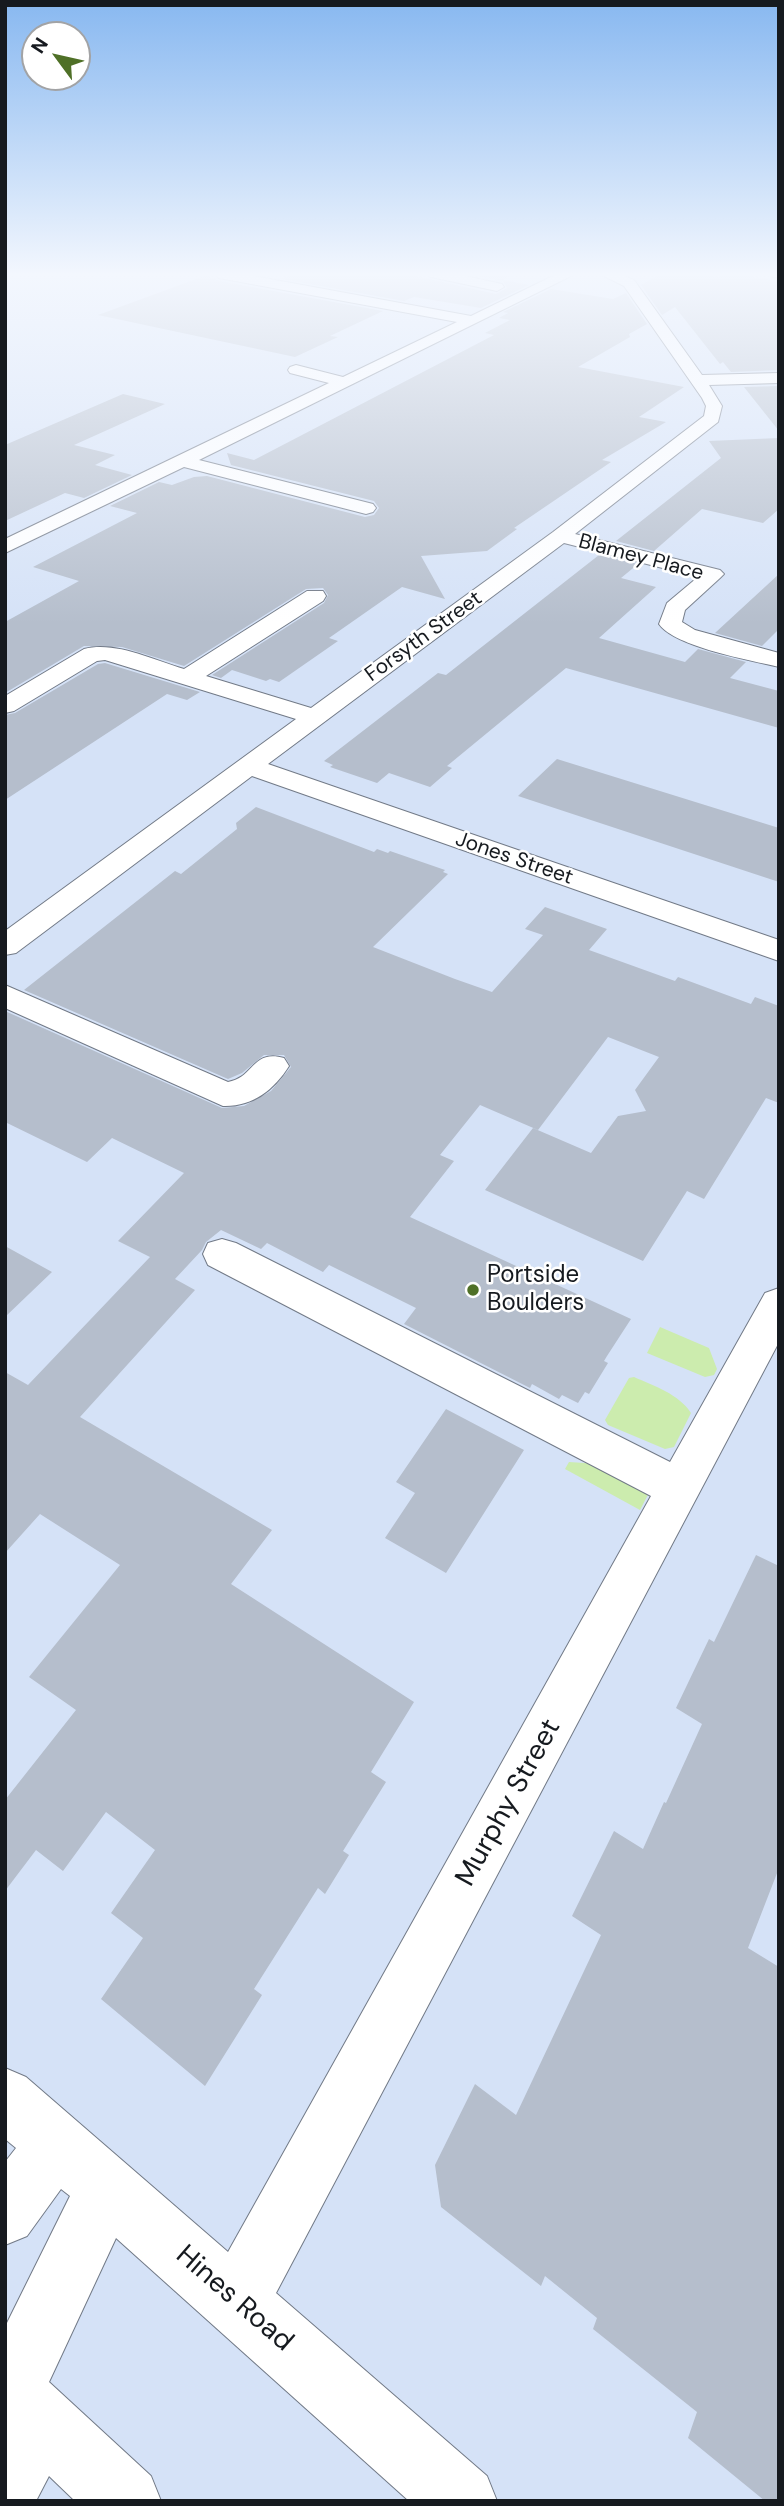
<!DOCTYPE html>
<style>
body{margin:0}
#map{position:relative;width:784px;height:2506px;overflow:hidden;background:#e4edfc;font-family:"DM Sans",sans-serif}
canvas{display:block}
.frame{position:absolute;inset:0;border:7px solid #161a1f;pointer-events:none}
.north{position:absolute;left:21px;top:21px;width:70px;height:70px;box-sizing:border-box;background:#fff;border:2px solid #a2a3a5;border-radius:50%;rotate:303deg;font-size:19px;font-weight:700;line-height:28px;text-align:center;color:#161a1f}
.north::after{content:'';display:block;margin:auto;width:24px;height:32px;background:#4f7027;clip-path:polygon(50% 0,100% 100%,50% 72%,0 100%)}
</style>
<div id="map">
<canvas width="784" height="2506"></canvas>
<div class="frame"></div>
<div class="north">N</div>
</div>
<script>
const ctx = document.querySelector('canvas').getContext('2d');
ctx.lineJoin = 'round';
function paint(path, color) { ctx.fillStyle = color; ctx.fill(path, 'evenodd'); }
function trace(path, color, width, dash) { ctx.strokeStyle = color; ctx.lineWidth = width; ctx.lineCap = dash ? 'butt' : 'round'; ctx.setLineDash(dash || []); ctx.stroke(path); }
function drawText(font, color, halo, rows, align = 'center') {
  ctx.font = font + ' "DM Sans",sans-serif'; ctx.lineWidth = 5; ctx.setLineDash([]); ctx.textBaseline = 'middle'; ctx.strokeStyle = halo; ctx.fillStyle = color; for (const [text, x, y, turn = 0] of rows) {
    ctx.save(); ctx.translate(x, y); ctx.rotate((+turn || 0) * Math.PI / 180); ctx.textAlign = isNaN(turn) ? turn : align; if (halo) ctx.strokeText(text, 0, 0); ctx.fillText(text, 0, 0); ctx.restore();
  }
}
const built = new Path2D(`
 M 5,273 L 763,273 L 779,276 L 779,2501 L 5,2501 Z`);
const green = new Path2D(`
 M 660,1327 L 709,1348 L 717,1369 L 714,1375 L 705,1377 L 647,1353 Z
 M 634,1377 C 654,1386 679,1394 691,1413 L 674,1447 L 665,1449 L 608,1425 L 605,1420 L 629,1378 Z
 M 569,1462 L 600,1464 L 651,1489 L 640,1510 L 565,1469 Z`);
const building = new Path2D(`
 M 296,273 L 402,273 L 496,294 L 507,288 L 503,281 L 464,273 L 517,273 L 503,280 L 529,285 L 481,308 L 414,297 L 404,301 L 282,279 Z
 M 662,273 L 691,273 L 718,277 L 728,273 L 779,281 L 779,370 L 731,372 L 723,362 L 720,364 L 675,307 L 662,315 L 641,285 Z
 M 207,275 L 219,281 L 383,311 L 330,336 L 338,337 L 295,357 L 98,315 Z
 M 551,289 L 613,299 L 626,293 L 647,324 L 629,334 L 630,337 L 578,367 L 684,387 L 639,417 L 666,422 L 602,460 L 611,462 L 514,528 L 517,529 L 487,551 L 421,556 L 445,599 L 402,587 L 329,638 L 338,641 L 279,682 L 270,679 L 266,681 L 232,670 L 221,678 L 212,675 L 324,603 L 328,595 L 323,588 L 306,589 L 184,666 L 122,647 L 84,646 L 5,693 L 5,622 L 79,581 L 33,567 L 137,513 L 110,506 L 159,482 L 172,485 L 194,477 L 207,476 L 365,517 L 374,515 L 379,508 L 374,501 L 231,465 L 227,453 L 254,460 L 494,335 L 485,333 L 510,320 L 499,318 L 508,313 L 503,312 Z
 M 779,386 L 779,431 L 744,387 Z
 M 123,394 L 165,404 L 74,445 L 115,455 L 95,465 L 132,475 L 84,498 L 65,493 L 5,521 L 5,445 Z
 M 779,438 L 779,509 L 763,523 L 702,509 L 654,551 L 616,541 L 721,458 L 709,441 Z
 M 599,555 L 638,564 L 621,578 L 656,587 L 599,638 L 685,662 L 698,649 L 746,662 L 730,678 L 779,691 L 779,728 L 566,668 L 447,766 L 452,768 L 430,787 L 389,773 L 377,783 L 330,767 L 333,765 L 324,761 L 438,673 L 446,675 Z
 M 779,574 L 779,629 L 762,646 L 715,633 Z
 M 105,663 L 200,692 L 187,700 L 167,694 L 5,800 L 5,715 L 15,713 L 98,664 Z
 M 557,759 L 779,828 L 779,882 L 518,796 Z
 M 256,807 L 374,852 L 377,849 L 388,853 L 390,851 L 445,870 L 443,872 L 448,874 L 373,947 L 455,979 L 492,992 L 543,935 L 525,929 L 545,907 L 607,929 L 589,950 L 675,981 L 678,977 L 751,1004 L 755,997 L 779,1006 L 779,1103 L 766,1098 L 704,1199 L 687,1191 L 643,1261 L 485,1190 L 533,1128 L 591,1153 L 618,1116 L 646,1111 L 635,1090 L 659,1057 L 608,1037 L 538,1130 L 480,1105 L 440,1155 L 454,1161 L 410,1217 L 631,1319 L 607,1356 L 604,1361 L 608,1363 L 589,1394 L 585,1392 L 578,1403 L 562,1395 L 559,1399 L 532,1384 L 530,1388 L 404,1324 L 416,1308 L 329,1265 L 323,1272 L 267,1243 L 261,1249 L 221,1230 L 206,1242 L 202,1250 L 175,1279 L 195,1290 L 80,1417 L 272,1530 L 231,1584 L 414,1702 L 371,1772 L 386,1782 L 343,1851 L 349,1855 L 325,1894 L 318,1888 L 254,1989 L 262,1995 L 205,2086 L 101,1999 L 143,1938 L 111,1913 L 155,1850 L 106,1812 L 63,1871 L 36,1850 L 5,1891 L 5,1800 L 76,1710 L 29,1677 L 120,1565 L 40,1514 L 5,1553 L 5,1372 L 28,1385 L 150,1257 L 118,1241 L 184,1173 L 112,1138 L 87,1162 L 5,1122 L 5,1011 L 222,1108 L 244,1106 L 271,1091 L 291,1067 L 284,1055 L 264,1055 L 242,1073 L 228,1079 L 24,990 L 175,871 L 181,874 L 237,829 L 236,823 Z
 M 5,1246 L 52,1272 L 5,1317 Z
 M 446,1409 L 524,1450 L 446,1573 L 385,1538 L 415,1493 L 396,1482 Z
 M 756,1555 L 779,1566 L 779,1868 L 748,1948 L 779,1967 L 779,2501 L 765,2501 L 688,2438 L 697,2412 L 593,2329 L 597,2318 L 545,2276 L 541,2286 L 441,2207 L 435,2165 L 475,2084 L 516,2115 L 601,1935 L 572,1916 L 614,1831 L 643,1849 L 664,1802 L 666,1803 L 702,1724 L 676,1708 L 709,1639 L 714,1642 Z`);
const minor = new Path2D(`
 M 213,273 L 237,273 L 471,316 L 559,273 L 577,273 L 199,460 L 373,504 L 376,508 L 373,512 L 366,514 L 184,467 L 5,553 L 5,539 L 329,383 L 290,373 L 288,370 L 290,367 L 296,365 L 343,377 L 457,322 L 219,278 Z
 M 424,273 L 451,273 L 502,284 L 504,287 L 497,291 L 431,277 Z
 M 598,273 L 617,273 L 634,280 L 702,375 L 779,373 L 779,383 L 709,385 L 722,406 L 718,422 L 575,534 L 720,570 L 724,574 L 720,578 L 685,610 L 682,622 L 695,630 L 779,653 L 779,667 C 750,660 675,647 659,624 L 667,603 L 698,577 L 564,543 L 268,764 L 779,940 L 779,961 L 252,776 L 16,953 L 5,955 L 5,931 L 296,719 L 105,660 L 97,661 L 14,711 L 5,713 L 5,696 L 84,649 C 116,641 153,660 184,669 L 307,591 L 323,591 L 326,596 L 323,601 L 206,676 L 311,708 L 553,532 L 704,416 L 706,406 L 702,398 L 624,286 Z
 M 5,985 L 228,1082 C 254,1078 252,1049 284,1058 L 289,1066 C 274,1090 252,1107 223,1106 L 5,1008 Z
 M 222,1239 L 236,1243 L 670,1462 L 765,1293 L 779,1288 L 779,1342 L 276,2293 L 487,2476 L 497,2501 L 409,2501 L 116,2238 L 49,2382 L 151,2476 L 161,2501 L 75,2501 L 49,2476 L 36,2501 L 5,2501 L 5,2327 L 70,2196 L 61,2189 L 27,2236 L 5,2245 L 5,2162 L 16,2148 L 5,2139 L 5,2068 L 26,2077 L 228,2252 L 651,1496 L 208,1265 L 203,1254 L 208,1243 Z`);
const highway = new Path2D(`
 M 768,273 L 779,273 L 779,278 L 770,276 Z`);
const markers = [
 [473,1290,7,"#4f7027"]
];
const farStreetnames = [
 ["Blamey Place",641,558,15],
 ["Forsyth Street",424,637,-36],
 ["Jones Street",514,859,19]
];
const poiNames = [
 ["Portside",487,1276],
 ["Boulders",487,1304]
];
const nearStreetnames = [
 ["Murphy Street",509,1803,-61],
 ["Hines Road",234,2299,41]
];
paint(built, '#d5e2f7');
paint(green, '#ccecae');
paint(building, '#b5becc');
trace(minor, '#727a87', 2);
trace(highway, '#727a87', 2);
paint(minor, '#fff');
paint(highway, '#fff');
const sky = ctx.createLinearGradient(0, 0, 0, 624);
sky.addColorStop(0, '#88b8f0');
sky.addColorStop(0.44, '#f3f7fe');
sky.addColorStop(1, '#f3f7fe00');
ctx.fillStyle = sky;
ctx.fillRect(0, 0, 784, 624);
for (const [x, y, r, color] of markers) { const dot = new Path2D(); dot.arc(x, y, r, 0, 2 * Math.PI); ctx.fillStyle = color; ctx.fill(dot); trace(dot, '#fff', 2.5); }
drawText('21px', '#161a1f', '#fff', farStreetnames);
drawText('24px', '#161a1f', '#fff', poiNames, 'left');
drawText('28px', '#161a1f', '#fff', nearStreetnames);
</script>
